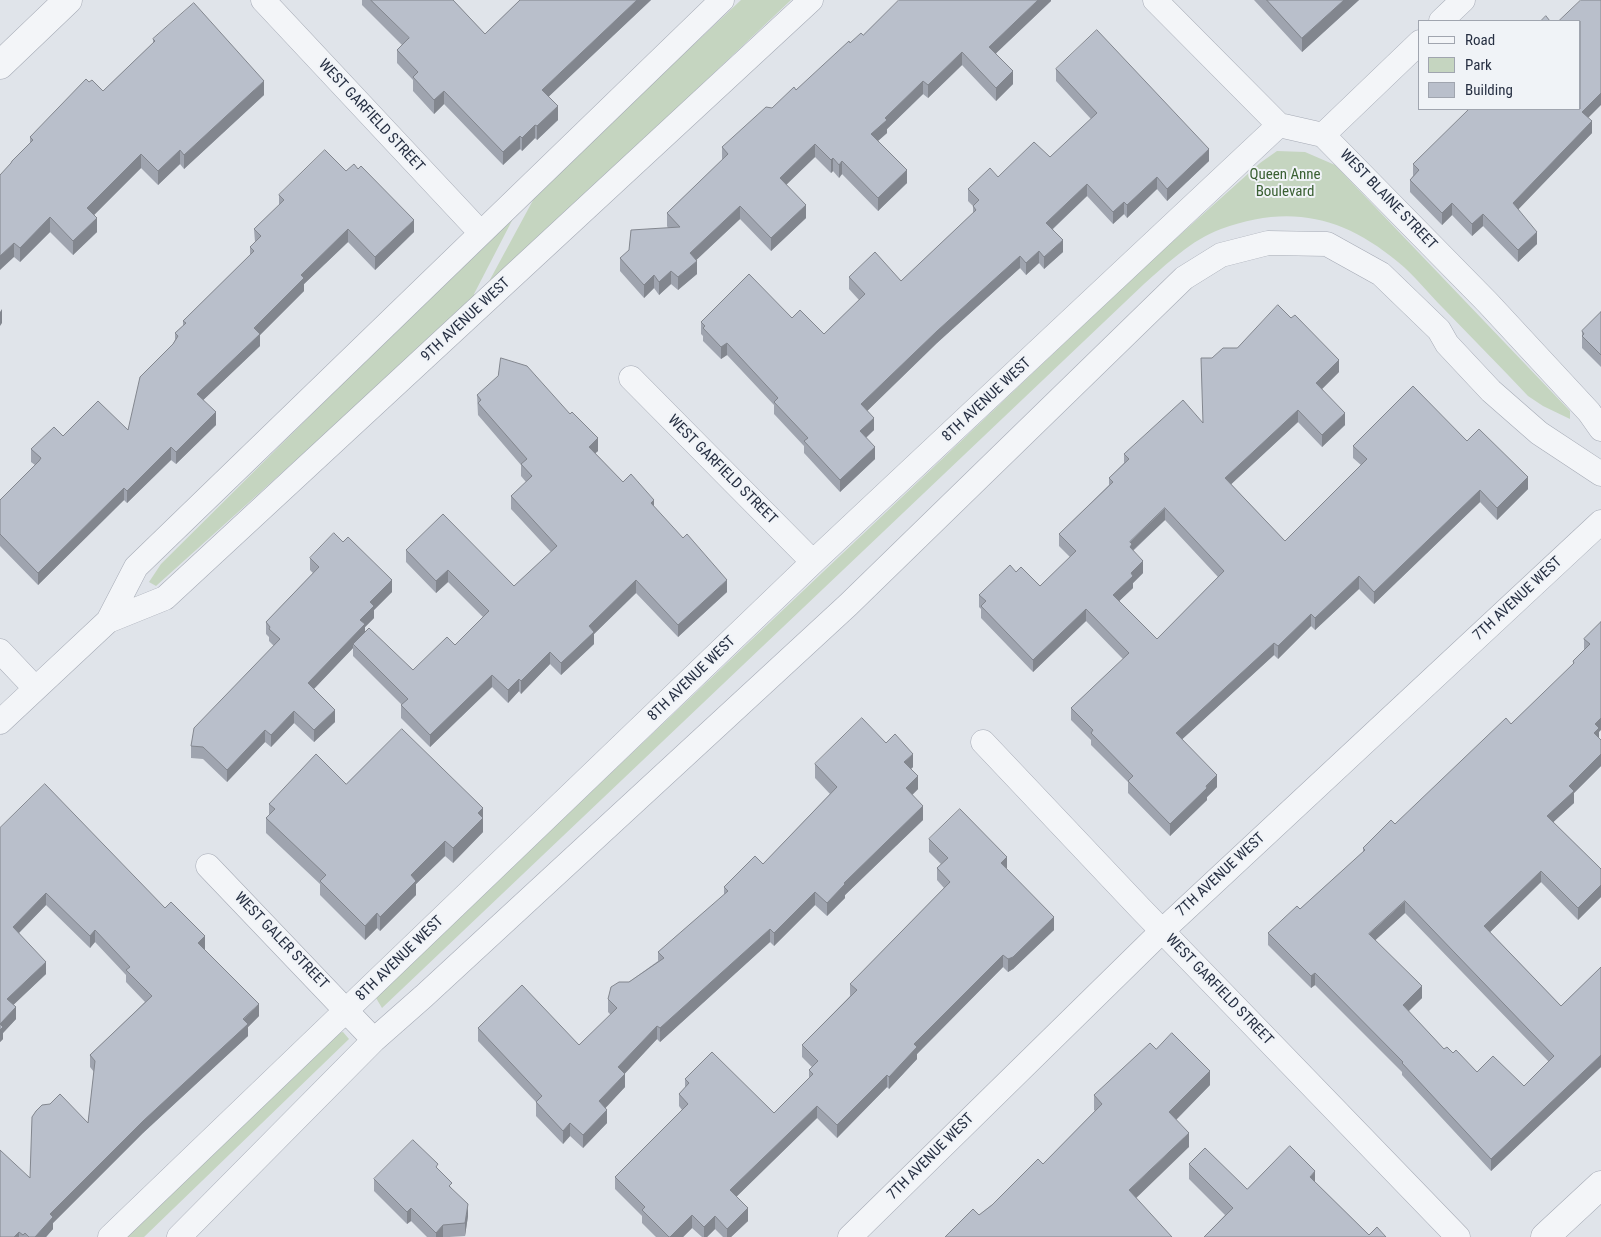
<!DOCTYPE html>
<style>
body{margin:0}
#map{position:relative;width:1601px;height:1237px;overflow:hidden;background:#e0e4ea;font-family:"Roboto Condensed",sans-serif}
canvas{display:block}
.legend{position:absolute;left:1418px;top:20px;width:162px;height:90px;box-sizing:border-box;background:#f0f3f7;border:1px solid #a0a5af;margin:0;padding:6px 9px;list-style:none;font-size:15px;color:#273043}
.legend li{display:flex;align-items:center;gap:10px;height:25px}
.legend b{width:25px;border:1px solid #a0a5af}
</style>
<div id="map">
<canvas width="1601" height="1237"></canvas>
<ul class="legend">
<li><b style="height:6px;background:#f3f5f8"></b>Road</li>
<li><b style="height:14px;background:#c5d5c0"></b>Park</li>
<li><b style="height:14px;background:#b9bfcb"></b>Building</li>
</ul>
</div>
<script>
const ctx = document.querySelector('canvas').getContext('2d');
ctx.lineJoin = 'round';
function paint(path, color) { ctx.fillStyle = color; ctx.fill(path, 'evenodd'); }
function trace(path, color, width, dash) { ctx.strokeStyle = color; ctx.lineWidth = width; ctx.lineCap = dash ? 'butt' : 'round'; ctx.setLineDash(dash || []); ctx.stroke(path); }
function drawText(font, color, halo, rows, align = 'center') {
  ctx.font = font + ' "Roboto Condensed",sans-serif'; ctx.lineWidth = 4; ctx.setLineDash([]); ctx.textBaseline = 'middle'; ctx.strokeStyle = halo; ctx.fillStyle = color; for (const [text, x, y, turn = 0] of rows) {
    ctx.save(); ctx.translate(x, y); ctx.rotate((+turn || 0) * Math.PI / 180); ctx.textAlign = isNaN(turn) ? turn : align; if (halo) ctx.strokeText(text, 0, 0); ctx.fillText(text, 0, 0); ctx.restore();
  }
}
const green = new Path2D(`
 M 741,0 L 791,0 L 487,288 L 486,287 L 538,191 Z
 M 1277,151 L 1305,152 L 1335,165 L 1570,411 L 1570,419 L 1543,406 L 1528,396 C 1500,366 1471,337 1443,308 C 1428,293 1414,275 1398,262 C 1343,216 1289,204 1221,229 C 1191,240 1167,264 1144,284 L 382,1008 L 376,998 L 380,992 L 1152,260 L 1260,163 Z
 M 518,209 L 474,294 L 476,298 L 156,586 L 149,582 L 161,564 Z
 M 343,1032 L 349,1039 L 144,1237 L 126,1237 L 338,1033 Z`);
const minor = new Path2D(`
 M 263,0 L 480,232
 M 1155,0 L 1279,125 L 1323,135 L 1488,303 L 1589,412 L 1601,429
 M 1441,21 L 1463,0
 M 1323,135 L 1420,42
 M 631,378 L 813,562
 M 108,621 L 165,598 L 811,0
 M 0,651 L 35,688
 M 0,722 L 108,621 L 136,567 L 722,0
 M 983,742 L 1139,907 L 1458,1237
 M 208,866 L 374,1040
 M 110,1237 L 813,562 L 1279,125
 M 179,1237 L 374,1040 L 424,996 L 848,605 L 1184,278 L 1221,255 L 1268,243 L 1327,244 L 1381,274 L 1439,330 L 1447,344 L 1491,391 L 1539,433 L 1601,474
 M 850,1237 L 1162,931 L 1601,522`);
const tertiary = new Path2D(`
 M 0,65 L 68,0
 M 1545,1237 L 1601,1185`);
const wall = new Path2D(`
 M 362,0 L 453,0 L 485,34 L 520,0 L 651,0 L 548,97 L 558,120 L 537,140 L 535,138 L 522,151 L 520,149 L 503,165 L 444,104 L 434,114 L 413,91 L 413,80 L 397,63 L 397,50 L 402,45 L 362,5 Z
 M 1051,0 L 1051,1 L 996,53 L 1013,84 L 996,101 L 962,65 L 928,98 L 923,94 L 887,129 L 887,133 L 878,141 L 907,183 L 878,211 L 842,174 L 839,178 L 833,171 L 831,173 L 815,157 L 786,184 L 806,218 L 771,251 L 740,219 L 696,260 L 697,274 L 678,290 L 671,284 L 659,295 L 654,288 L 644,298 L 620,271 L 620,258 L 668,228 L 667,226 L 667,213 L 722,160 L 722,147 L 796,90 L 850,43 L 863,35 Z
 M 1254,0 L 1359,0 L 1302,52 Z
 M 153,39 L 264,95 L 184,169 L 180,164 L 158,185 L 141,168 L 94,215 L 97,232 L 73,255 L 50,232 L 20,262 L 14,257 L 11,163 L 30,143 L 30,137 L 89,82 L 103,91 L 153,43 Z
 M 1056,69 L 1209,161 L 1167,201 L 1157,189 L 1127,218 L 1124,214 L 1113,224 L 1087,196 L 1053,229 L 1063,252 L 1044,269 L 1039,263 L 1026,275 L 1020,268 L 937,343 L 867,411 L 874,430 L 866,438 L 875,459 L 840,492 L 804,453 L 804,446 L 774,414 L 774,405 L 727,355 L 721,359 L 703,341 L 703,336 L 701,334 L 701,322 L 792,318 L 824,334 L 859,300 L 849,289 L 849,277 L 901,281 L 973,213 L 973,206 L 968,201 L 968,189 L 1050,157 L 1091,119 L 1056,81 Z
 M 1588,118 L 1592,133 L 1518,209 L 1537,244 L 1518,262 L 1483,226 L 1472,236 L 1452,215 L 1442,225 L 1410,192 L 1410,180 L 1413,176 L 1413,164 Z
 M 346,171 L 414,232 L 375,270 L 348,242 L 304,284 L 304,291 L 260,335 L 260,346 L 203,400 L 216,425 L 176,464 L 171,460 L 127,503 L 124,500 L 38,585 L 0,546 L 0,500 L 35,465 L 31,462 L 31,449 L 63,436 L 128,430 L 175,340 L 175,333 L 183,326 L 183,321 L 250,255 L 250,247 L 255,242 L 254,229 L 279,205 L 279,195 Z
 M 1601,312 L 1601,367 L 1582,348 L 1582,331 Z
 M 1339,372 L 1322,389 L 1345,425 L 1322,447 L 1298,422 L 1231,484 L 1285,541 L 1361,465 L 1353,458 L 1353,446 L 1467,441 L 1528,489 L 1497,520 L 1480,502 L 1374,604 L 1359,589 L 1315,630 L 1311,626 L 1278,659 L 1274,655 L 1182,739 L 1217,787 L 1207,797 L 1207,800 L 1170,836 L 1128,793 L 1128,782 L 1091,745 L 1091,740 L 1071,720 L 1071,708 L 1123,659 L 1086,621 L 1033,672 L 981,618 L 981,609 L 979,607 L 979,595 L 1016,572 L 1040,586 L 1070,557 L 1059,546 L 1059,534 L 1109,485 L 1109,478 L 1124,463 L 1124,454 L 1202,422 ZM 1165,520 L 1218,577 L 1157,639 L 1119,601 L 1133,588 L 1133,583 L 1143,573 L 1133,551 Z
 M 477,395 L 598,451 L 595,453 L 623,482 L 654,507 L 727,592 L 678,637 L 636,593 L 594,634 L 594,644 L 561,675 L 550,664 L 521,694 L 519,691 L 508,703 L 492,687 L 430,747 L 401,718 L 401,705 L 402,705 L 353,656 L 353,648 L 314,689 L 335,722 L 314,742 L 294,723 L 271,747 L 265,742 L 227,782 L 203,759 L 191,758 L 191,746 L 274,646 L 269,641 L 269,637 L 266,634 L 266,622 L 313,573 L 310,570 L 310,558 L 392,592 L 374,610 L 374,618 L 365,627 L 365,632 L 413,670 L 455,645 L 483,617 L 448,582 L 436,593 L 406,562 L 406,550 L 514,586 L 551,552 L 511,509 L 511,496 L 526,482 L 521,476 L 521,465 L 478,415 Z
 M 1601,622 L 1599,732 L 1599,738 L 1601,740 L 1601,766 L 1574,793 L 1574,803 L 1553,822 L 1601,869 L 1601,897 L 1578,920 L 1541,882 L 1490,932 L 1561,1006 L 1601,967 L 1601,1067 L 1491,1171 L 1402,1075 L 1402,1072 L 1315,985 L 1311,988 L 1268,945 L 1268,933 L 1300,909 L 1363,852 L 1363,848 L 1395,824 L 1511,724 L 1573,665 L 1573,661 L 1584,650 L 1584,639 ZM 1405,913 L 1549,1062 L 1524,1086 L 1477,1072 L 1453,1053 L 1444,1049 L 1408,1011 L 1422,998 L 1375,940 Z
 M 886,743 L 913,767 L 911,769 L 918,789 L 912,795 L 923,820 L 845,895 L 845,898 L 827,916 L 815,905 L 774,946 L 770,942 L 660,1042 L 657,1039 L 624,1074 L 625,1087 L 605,1108 L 607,1123 L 583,1148 L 570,1136 L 563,1144 L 536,1116 L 536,1102 L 478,1041 L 478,1028 L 579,1045 L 611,1015 L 608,1012 L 608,999 L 629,982 L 658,961 L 658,952 L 724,895 L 724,887 L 763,864 L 830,794 L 815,778 L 815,764 Z
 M 346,784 L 483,808 L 483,832 L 453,863 L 445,856 L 416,884 L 416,895 L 380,931 L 377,928 L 365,940 L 320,895 L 320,884 L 266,833 L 266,818 L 269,815 L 269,804 Z
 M 0,828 L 205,949 L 204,949 L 259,1016 L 248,1027 L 248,1036 L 143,1133 L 53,1223 L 53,1229 L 46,1237 L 0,1237 L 30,1178 L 88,1123 L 94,1072 L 90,1067 L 90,1055 L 145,1002 L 126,982 L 126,975 L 95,942 L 90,948 L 46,905 L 19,933 L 46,974 L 13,1005 L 16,1019 L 3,1033 L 3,1039 L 0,1042 Z
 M 929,839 L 1007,869 L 1054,930 L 1013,969 L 1008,972 L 1003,967 L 917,1054 L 917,1059 L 889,1089 L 887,1087 L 837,1138 L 817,1118 L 736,1197 L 748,1221 L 731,1237 L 723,1237 L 715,1229 L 707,1237 L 702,1237 L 692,1228 L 683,1237 L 656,1237 L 642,1223 L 642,1216 L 615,1189 L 615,1177 L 682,1110 L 679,1106 L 679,1094 L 685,1088 L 685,1079 L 774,1113 L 809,1078 L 809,1070 L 812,1067 L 802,1057 L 802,1045 L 850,996 L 850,984 L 944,888 L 937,880 L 937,868 L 941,864 L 929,852 Z
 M 1156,1049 L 1210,1085 L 1176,1120 L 1189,1147 L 979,1215 L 1043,1164 L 1095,1111 L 1094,1110 L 1094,1095 Z
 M 1189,1164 L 1247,1189 L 1315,1182 L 1369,1235 L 1204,1237 L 1225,1215 L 1189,1179 Z
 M 438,1169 L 452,1189 L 468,1216 L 465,1236 L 449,1237 L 427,1237 L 411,1221 L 407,1224 L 374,1191 L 374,1179 Z`);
const shadedWall = new Path2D(`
 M 637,0 L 651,0 L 542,103 L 542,90 Z
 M 1038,0 L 1051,0 L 1051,1 L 989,60 L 989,47 Z
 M 1344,0 L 1359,0 L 1302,52 L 1302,38 Z
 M 962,52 L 962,65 L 928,98 L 928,85 Z
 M 1013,71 L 1013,84 L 996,101 L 996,88 Z
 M 264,81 L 264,95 L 184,169 L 184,155 Z
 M 923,81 L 923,94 L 887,129 L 887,133 L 871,147 L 871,134 L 885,118 Z
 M 444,91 L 444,104 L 434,114 L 434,100 Z
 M 1601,93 L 1601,105 L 1582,124 L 1582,112 Z
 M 558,106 L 558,120 L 537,140 L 537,126 Z
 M 1592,121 L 1592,133 L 1513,215 L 1513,203 Z
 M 535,125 L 535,138 L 522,151 L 522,138 Z
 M 520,136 L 520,149 L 503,165 L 503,152 Z
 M 815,144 L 815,157 L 780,191 L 780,178 Z
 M 1209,149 L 1209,161 L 1167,201 L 1167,189 Z
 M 180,150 L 180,164 L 158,185 L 158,171 Z
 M 141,154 L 141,168 L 87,222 L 87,208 Z
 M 833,158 L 833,171 L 831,173 L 831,160 Z
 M 842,161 L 842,174 L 839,178 L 839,165 Z
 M 907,170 L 907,183 L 878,211 L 878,198 Z
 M 1157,177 L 1157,189 L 1127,218 L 1127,205 Z
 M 1087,184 L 1087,196 L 1046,235 L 1046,223 Z
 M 1124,202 L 1124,214 L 1113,224 L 1113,212 Z
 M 1452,203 L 1452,215 L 1442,225 L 1442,213 Z
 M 806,205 L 806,218 L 771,251 L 771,238 Z
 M 740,206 L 740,219 L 690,266 L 690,253 Z
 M 1483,214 L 1483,226 L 1472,236 L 1472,224 Z
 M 50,217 L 50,232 L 20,262 L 20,248 Z
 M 97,218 L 97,232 L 73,255 L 73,241 Z
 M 414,220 L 414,232 L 375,270 L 375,257 Z
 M 348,229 L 348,242 L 304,284 L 304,291 L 260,335 L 260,346 L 197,406 L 197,394 L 301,275 Z
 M 1537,232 L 1537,244 L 1518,262 L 1518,250 Z
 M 1063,240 L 1063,252 L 1044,269 L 1044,257 Z
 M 14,243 L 14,257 L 0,270 L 0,256 Z
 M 1039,251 L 1039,263 L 1026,275 L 1026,263 Z
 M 1020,256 L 1020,268 L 937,343 L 861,417 L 861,404 L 937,331 Z
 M 697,261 L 697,274 L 678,290 L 678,277 Z
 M 671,271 L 671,284 L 659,295 L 659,282 Z
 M 654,275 L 654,288 L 644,298 L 644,285 Z
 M 2,309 L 2,323 L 0,326 L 0,312 Z
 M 727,343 L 727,355 L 721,359 L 721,347 Z
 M 1339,360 L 1339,372 L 1316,395 L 1316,383 Z
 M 1298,410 L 1298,422 L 1225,490 L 1225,478 Z
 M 216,412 L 216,425 L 176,464 L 176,452 Z
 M 1345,413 L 1345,425 L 1322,447 L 1322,435 Z
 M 874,418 L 874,430 L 860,443 L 860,431 Z
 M 598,438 L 598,451 L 589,459 L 589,447 Z
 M 171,447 L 171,460 L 127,503 L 127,491 Z
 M 875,447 L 875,459 L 840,492 L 840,480 Z
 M 1528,477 L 1528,489 L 1497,520 L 1497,508 Z
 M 124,488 L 124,500 L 38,585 L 38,573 Z
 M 1480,490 L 1480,502 L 1374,604 L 1374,592 Z
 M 654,500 L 654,512 L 651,503 Z
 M 1165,508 L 1165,520 L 1132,551 L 1130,559 L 1130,542 Z
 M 1143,561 L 1143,573 L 1133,583 L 1133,588 L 1113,607 L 1113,595 L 1131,573 Z
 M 448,570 L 448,582 L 436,593 L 436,581 Z
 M 1359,576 L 1359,589 L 1315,630 L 1315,618 Z
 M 392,580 L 392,592 L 374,610 L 374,618 L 365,627 L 365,636 L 353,644 L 353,648 L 308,695 L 308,683 L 360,620 L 370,602 Z
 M 636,580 L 636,593 L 594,634 L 594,644 L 561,675 L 561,663 L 589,626 Z
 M 727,580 L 727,592 L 678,637 L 678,625 Z
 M 1086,609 L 1086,621 L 1033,672 L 1033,660 Z
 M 1311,614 L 1311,626 L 1278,659 L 1278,646 Z
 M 1274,643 L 1274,655 L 1176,745 L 1176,733 Z
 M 550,652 L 550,664 L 521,694 L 521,681 Z
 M 492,675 L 492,687 L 430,747 L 430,735 Z
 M 519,679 L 519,691 L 508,703 L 508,690 Z
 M 335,710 L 335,722 L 314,742 L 314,730 Z
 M 294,711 L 294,723 L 271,747 L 271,735 Z
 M 1601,718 L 1601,730 L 1599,732 L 1599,740 L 1594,733 L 1595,724 Z
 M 265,730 L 265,742 L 227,782 L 227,770 Z
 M 913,754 L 913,767 L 904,775 L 904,762 Z
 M 1601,754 L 1601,766 L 1574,793 L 1574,803 L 1547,828 L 1547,816 L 1569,786 Z
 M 1217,775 L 1217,787 L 1207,797 L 1207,800 L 1170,836 L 1170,824 Z
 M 918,776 L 918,789 L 906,801 L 906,788 Z
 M 923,806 L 923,820 L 845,895 L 845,898 L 827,916 L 827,903 L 844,883 Z
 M 483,808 L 483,832 L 453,863 L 453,848 L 478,813 Z
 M 445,841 L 445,856 L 416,884 L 416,895 L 380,931 L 380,917 L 411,875 Z
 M 1007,857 L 1007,869 L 1001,863 Z
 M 1541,871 L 1541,882 L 1484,938 L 1484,926 Z
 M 1601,885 L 1601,897 L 1578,920 L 1578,908 Z
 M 815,892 L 815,905 L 774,946 L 774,933 Z
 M 46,893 L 46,905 L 13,939 L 13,927 Z
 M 1405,901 L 1405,913 L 1369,946 L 1369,934 Z
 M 377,913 L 377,928 L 365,940 L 365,926 Z
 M 1054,917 L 1054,930 L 1013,969 L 1008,972 L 1008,959 Z
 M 770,929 L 770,942 L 660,1042 L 660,1028 Z
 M 95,930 L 95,942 L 90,948 L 90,936 Z
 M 205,936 L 205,949 L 198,955 L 198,943 Z
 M 1003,955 L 1003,967 L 917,1054 L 917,1059 L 889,1089 L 889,1077 L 914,1044 Z
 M 46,962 L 46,974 L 7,1011 L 7,999 Z
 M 1315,973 L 1315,985 L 1311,988 L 1311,976 Z
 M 1422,986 L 1422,998 L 1403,1017 L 1403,1005 Z
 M 259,1004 L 259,1016 L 248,1027 L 248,1036 L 143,1133 L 53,1223 L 53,1229 L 46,1237 L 35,1237 L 50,1214 Z
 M 16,1007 L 16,1019 L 3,1033 L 3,1039 L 0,1042 L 0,1024 Z
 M 657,1026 L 657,1039 L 618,1081 L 618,1067 Z
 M 1601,1055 L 1601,1067 L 1491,1171 L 1491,1159 Z
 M 1210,1071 L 1210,1085 L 1169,1127 L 1169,1112 Z
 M 625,1074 L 625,1087 L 599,1115 L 599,1101 Z
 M 887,1075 L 887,1087 L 837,1138 L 837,1125 Z
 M 817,1106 L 817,1118 L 730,1203 L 730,1190 Z
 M 607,1110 L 607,1123 L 583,1148 L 583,1135 Z
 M 570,1123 L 570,1136 L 563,1144 L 563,1131 Z
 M 1189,1133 L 1189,1147 L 1129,1205 L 1129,1190 Z
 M 1315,1171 L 1315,1186 L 1310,1177 Z
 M 468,1204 L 468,1216 L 465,1236 L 465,1223 Z
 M 411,1208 L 411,1221 L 407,1224 L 407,1212 Z
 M 748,1208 L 748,1221 L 731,1237 L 727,1237 L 727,1229 Z
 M 692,1215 L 692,1228 L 683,1237 L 670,1237 Z
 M 715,1216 L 715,1229 L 707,1237 L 704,1237 L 704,1227 Z
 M 443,1225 L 443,1237 L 436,1237 L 436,1233 Z
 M 19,1232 L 19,1237 L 14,1237 Z`);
const building = new Path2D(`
 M 371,0 L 453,0 L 485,34 L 520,0 L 637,0 L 542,90 L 558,106 L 537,126 L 535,125 L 522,138 L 520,136 L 503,152 L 444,91 L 434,100 L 413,77 L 418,72 L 397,50 L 409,38 Z
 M 899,0 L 1038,0 L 989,47 L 1013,71 L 996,88 L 962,52 L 928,85 L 923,81 L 885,118 L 887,120 L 871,134 L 907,170 L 878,198 L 842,161 L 839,165 L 833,158 L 831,160 L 815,144 L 780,178 L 806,205 L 771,238 L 740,206 L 690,253 L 697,261 L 678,277 L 671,271 L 659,282 L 654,275 L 644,285 L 620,258 L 629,250 L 631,230 L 680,227 L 667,213 L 728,154 L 722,147 L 766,107 L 772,108 L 794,87 L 796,90 L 849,41 L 850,43 L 861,33 L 863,35 Z
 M 1267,0 L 1344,0 L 1302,38 Z
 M 1581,0 L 1601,0 L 1601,93 L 1582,112 L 1592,121 L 1513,203 L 1537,232 L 1518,250 L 1483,214 L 1472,224 L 1452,203 L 1442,213 L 1410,180 L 1419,170 L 1413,164 L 1469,109 L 1580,109 L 1580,21 L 1559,21 Z
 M 194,3 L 264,81 L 184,155 L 180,150 L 158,171 L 141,154 L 87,208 L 97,218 L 73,241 L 50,217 L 20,248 L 14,243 L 0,256 L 0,175 L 11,163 L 12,161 L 33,140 L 30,137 L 86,79 L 89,82 L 92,80 L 103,91 L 155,41 L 153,39 Z
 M 1546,16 L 1550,21 L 1541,21 Z
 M 1097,30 L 1209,149 L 1167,189 L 1157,177 L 1127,205 L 1124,202 L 1113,212 L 1087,184 L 1046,223 L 1063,240 L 1044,257 L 1039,251 L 1026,263 L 1020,256 L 937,331 L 861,404 L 874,418 L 860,431 L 875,447 L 840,480 L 804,441 L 808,438 L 774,402 L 778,398 L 727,343 L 721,347 L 703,328 L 705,326 L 701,322 L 749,274 L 792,318 L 800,310 L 824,334 L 865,294 L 849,277 L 875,252 L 901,281 L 976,210 L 973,206 L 979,200 L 968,189 L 990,168 L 998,177 L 1034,142 L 1050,157 L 1097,113 L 1056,69 Z
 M 325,150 L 346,171 L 354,164 L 358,169 L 361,166 L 414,220 L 375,257 L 348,229 L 301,275 L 304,278 L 254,328 L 260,334 L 197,394 L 216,412 L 176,452 L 171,447 L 127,491 L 124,488 L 38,573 L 0,534 L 0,500 L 39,461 L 41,458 L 31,449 L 54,427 L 63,436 L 98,401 L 128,430 L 140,377 L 173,344 L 178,336 L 175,333 L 186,323 L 183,321 L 254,251 L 250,247 L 261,236 L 254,229 L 284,200 L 279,195 Z
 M 1278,305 L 1291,318 L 1295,315 L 1339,360 L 1316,383 L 1345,413 L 1322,435 L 1298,410 L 1225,478 L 1285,541 L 1367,459 L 1353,446 L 1413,386 L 1467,441 L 1479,429 L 1528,477 L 1497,508 L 1480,490 L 1374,592 L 1359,576 L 1315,618 L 1311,614 L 1278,646 L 1274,643 L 1176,733 L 1217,775 L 1206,786 L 1207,788 L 1170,824 L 1128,781 L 1133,776 L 1091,733 L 1093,730 L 1071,708 L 1129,653 L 1086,609 L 1033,660 L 981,606 L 986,601 L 979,595 L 1010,565 L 1016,572 L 1021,567 L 1040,586 L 1076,551 L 1059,534 L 1113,482 L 1109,478 L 1129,459 L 1124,454 L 1183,400 L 1203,423 L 1201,358 L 1212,358 L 1223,348 L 1237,348 ZM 1165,508 L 1224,571 L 1157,639 L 1113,595 L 1133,576 L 1131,573 L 1143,561 L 1130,547 L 1132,544 L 1130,542 Z
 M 1601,312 L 1601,355 L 1582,336 L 1584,334 L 1582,331 Z
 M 501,358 L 527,366 L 570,414 L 572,412 L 598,438 L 589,447 L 623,482 L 631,474 L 654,500 L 651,503 L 683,538 L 687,534 L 727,580 L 678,625 L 636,580 L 589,626 L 594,632 L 561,663 L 550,652 L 521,681 L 519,679 L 508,690 L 492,675 L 430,735 L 401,705 L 408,699 L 353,644 L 369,628 L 413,670 L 447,637 L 455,645 L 489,611 L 448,570 L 436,581 L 406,550 L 443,514 L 514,586 L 557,546 L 511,496 L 532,476 L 521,464 L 527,459 L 478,403 L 481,400 L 477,395 L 498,376 Z
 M 334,533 L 343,542 L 348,537 L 392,580 L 370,602 L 374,606 L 360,620 L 365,624 L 308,683 L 335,710 L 314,730 L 294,711 L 271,735 L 265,730 L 227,770 L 203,747 L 191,746 L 194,728 L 280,639 L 269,629 L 270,627 L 266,622 L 319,567 L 310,558 Z
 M 1601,622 L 1601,718 L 1595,724 L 1599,728 L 1594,733 L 1601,740 L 1601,754 L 1569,786 L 1574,791 L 1547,816 L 1601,869 L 1601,885 L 1578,908 L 1541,871 L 1484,926 L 1561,1006 L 1601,967 L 1601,1055 L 1491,1159 L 1402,1063 L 1403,1062 L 1315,973 L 1311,976 L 1268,933 L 1297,906 L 1300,909 L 1365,850 L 1363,848 L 1391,820 L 1395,824 L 1506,718 L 1511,724 L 1574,663 L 1573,661 L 1590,644 L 1584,639 ZM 1405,901 L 1554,1056 L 1524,1086 L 1493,1056 L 1477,1072 L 1456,1050 L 1453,1053 L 1447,1047 L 1444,1049 L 1403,1005 L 1422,986 L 1369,934 Z
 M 862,718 L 886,743 L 895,734 L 913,754 L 904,762 L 918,776 L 906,788 L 923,806 L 844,883 L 845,884 L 827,903 L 815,892 L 774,933 L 770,929 L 660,1028 L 657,1026 L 618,1067 L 625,1074 L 599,1101 L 607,1110 L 583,1135 L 570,1123 L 563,1131 L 536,1102 L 542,1096 L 478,1028 L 522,985 L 579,1045 L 617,1008 L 608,999 L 611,987 L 619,982 L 629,982 L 664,958 L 658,952 L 728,891 L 724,887 L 755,856 L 763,864 L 837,787 L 815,764 Z
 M 402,729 L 483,808 L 478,813 L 483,818 L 453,848 L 445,841 L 411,875 L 416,881 L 380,917 L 377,913 L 365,926 L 320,881 L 326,875 L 266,818 L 275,809 L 269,804 L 316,754 L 346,784 Z
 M 45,784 L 165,908 L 171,902 L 205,936 L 198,943 L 259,1004 L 243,1019 L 248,1024 L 143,1121 L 50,1214 L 53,1217 L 35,1237 L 29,1237 L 25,1233 L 23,1235 L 19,1232 L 14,1237 L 0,1237 L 0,1150 L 30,1178 L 32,1117 L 36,1111 L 42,1105 L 50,1104 L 60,1094 L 88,1123 L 95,1061 L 90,1055 L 152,996 L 126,970 L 130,967 L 95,930 L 90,936 L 46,893 L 13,927 L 46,962 L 7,999 L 16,1007 L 0,1024 L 3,1027 L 0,1030 L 0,828 Z
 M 960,809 L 1007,857 L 1001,863 L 1054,917 L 1013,957 L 1008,959 L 1003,955 L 914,1044 L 917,1047 L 889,1077 L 887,1075 L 837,1125 L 817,1106 L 730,1190 L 748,1208 L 727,1229 L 715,1216 L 704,1227 L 692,1215 L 670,1237 L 669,1237 L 642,1210 L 645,1207 L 615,1177 L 688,1104 L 679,1094 L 689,1083 L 685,1079 L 712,1052 L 774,1113 L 813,1074 L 809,1070 L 818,1061 L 802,1045 L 857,990 L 850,984 L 950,882 L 937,868 L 948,858 L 929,839 Z
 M 1172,1033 L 1210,1071 L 1169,1112 L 1189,1133 L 1129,1190 L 1172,1237 L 945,1237 L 973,1209 L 979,1215 L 992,1205 L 1038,1159 L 1043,1164 L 1102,1104 L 1094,1095 L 1150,1043 L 1156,1049 Z
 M 413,1140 L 438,1164 L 436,1167 L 452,1183 L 449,1186 L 468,1204 L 465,1223 L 443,1225 L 436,1233 L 411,1208 L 407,1212 L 374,1179 Z
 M 1290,1146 L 1315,1171 L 1310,1177 L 1369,1235 L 1377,1227 L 1386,1237 L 1204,1237 L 1233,1208 L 1189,1164 L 1205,1148 L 1247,1189 Z`);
const streetNames = [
 ["WEST GARFIELD STREET",371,116,47],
 ["WEST BLAINE STREET",1388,200,46],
 ["9TH AVENUE WEST",466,320,-43],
 ["8TH AVENUE WEST",987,400,-43],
 ["WEST GARFIELD STREET",722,470,45],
 ["7TH AVENUE WEST",1518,599,-43],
 ["8TH AVENUE WEST",692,679,-44],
 ["7TH AVENUE WEST",1221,875,-43],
 ["WEST GALER STREET",281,941,46],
 ["8TH AVENUE WEST",400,959,-44],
 ["WEST GARFIELD STREET",1219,990,46],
 ["7TH AVENUE WEST",931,1157,-45]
];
const parkNames = [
 ["Queen Anne",1285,175],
 ["Boulevard",1285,192]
];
paint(green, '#c5d5c0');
trace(minor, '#a5aab5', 25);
trace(tertiary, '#a5aab5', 29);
trace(minor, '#f3f5f8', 24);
trace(tertiary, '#f3f5f8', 28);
paint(wall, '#9fa4af');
paint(shadedWall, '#82868e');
paint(building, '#b9bfcb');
trace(building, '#82868e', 1);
drawText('15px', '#273043', '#f0f3f7', streetNames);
drawText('15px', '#3a6033', '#f0f3f7', parkNames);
</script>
